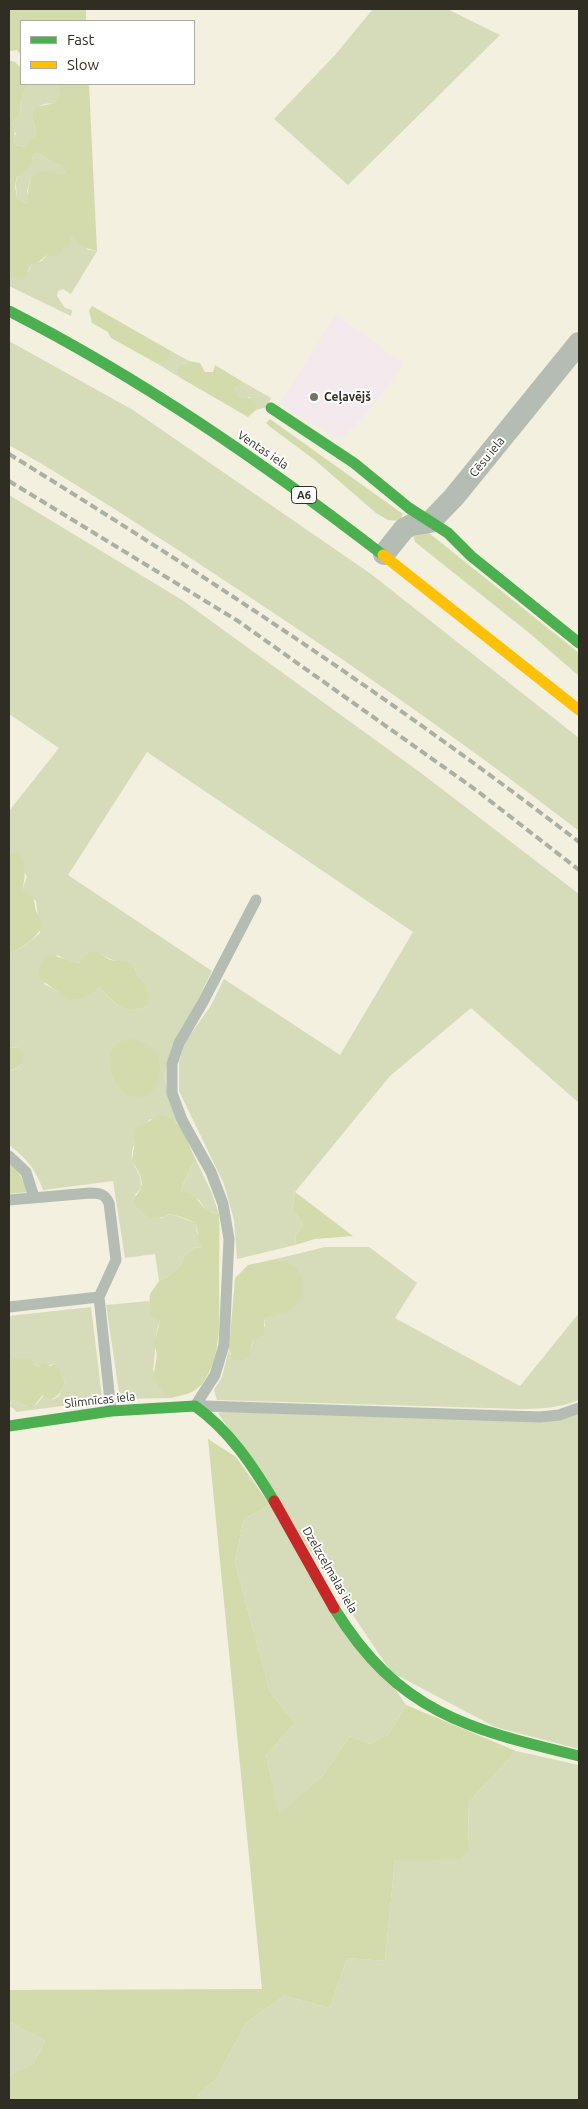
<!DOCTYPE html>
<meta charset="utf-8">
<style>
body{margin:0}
#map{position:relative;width:588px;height:2109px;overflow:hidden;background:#f3f0e0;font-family:Ubuntu,sans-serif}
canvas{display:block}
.frame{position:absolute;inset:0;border:10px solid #302e23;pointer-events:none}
.legend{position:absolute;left:20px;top:20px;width:175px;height:65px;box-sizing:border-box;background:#fff;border:1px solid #acaba7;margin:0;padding:6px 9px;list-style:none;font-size:15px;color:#302e23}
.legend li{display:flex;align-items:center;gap:10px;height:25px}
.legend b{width:25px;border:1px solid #acaba7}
</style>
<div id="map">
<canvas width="588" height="2109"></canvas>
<div class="frame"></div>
<ul class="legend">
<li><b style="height:6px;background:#4caf50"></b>Fast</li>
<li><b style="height:6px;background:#ffc107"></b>Slow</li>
</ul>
</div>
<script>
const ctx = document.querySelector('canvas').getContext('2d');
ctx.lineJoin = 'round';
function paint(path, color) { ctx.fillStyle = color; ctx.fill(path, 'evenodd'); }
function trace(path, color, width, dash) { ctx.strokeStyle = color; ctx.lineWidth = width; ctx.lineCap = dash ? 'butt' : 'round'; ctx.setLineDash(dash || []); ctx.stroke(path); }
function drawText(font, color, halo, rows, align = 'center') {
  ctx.font = font + ' Ubuntu,sans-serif'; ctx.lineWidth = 4; ctx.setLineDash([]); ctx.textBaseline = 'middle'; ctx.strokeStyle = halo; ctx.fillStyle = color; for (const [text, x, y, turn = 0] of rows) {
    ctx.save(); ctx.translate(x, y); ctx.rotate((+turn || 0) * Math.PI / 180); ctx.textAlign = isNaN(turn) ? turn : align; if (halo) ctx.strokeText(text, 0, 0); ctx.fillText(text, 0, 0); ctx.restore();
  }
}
const commercial = new Path2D(`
 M 336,314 L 404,364 L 370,409 L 341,440 L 279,404 Z`);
const green = new Path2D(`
 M 373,9 L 447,9 L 500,35 L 348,185 L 274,119 L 335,55 Z
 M 27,84 L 58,84 L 57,88 L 60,94 L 55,104 C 43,102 37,106 32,116 L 36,133 L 36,139 L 26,147 L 15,145 L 14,138 L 16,134 L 12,123 L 21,113 L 20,105 Z
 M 37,153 L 56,164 L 64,166 L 66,173 L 58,175 L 50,172 L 30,181 L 27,191 L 30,201 L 27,204 L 17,197 C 17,190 14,183 18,176 C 22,168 32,165 33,156 Z
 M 71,234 L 88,250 L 97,251 L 71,294 L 63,289 L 58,291 L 57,296 L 65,308 L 72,310 L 71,316 L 9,286 L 9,278 L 15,276 L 20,278 L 29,271 L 30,265 L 42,261 L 47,255 L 62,249 Z
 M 9,341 L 133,410 L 371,574 L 579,738 L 579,831 C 457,737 330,649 201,565 C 138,524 74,482 9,445 Z
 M 171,351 L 189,361 L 184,363 L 177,371 L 179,377 L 158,364 C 164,363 170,357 171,351 Z
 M 243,382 L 271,398 L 267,407 L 256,410 L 256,405 L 250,397 L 244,399 L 239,398 L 233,388 Z
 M 9,495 L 182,600 L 421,773 L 579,894 L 579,1103 L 471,1008 L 390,1076 L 295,1192 L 292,1210 L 299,1218 L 302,1225 L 296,1234 L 295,1245 L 237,1259 L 234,1220 L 224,1184 L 179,1091 L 179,1062 L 185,1042 L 210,1007 L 224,979 L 340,1055 L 413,932 L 147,752 L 68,875 L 212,971 C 206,982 201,994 195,1005 C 181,1029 163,1055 166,1084 C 168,1097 174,1110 177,1122 L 150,1119 C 141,1129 128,1148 133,1162 C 138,1175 141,1172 141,1188 L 135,1195 L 161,1218 L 171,1214 L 196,1223 L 197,1233 L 204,1247 L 194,1248 L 184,1256 L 180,1266 L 167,1277 L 159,1281 L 155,1254 L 125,1258 L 113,1181 L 43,1190 C 35,1168 27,1159 9,1145 L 9,1071 C 22,1069 26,1059 19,1048 L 9,1047 L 9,953 C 19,951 32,940 40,933 L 36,901 L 22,891 L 27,876 L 9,853 L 9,811 L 59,748 L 9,714 ZM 99,953 C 111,961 121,962 135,967 L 137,976 L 146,983 L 140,1009 C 121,1011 111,1002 100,987 C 73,1004 69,996 44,984 L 57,955 L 69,961 L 79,963 L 83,956 Z
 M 195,1158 L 211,1191 L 219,1214 L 207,1211 L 199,1200 L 181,1192 C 183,1180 191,1170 195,1158 Z
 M 325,1247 L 369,1247 L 417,1283 L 395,1318 L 520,1386 L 579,1313 L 579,1400 C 559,1408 541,1409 520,1409 L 217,1400 L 214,1390 L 222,1377 L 229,1349 L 230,1355 L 251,1348 L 253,1340 L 265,1326 L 265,1318 L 284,1313 L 293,1265 L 276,1259 Z
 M 149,1301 L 149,1307 L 160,1321 C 154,1335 156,1354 153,1370 L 171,1398 L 120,1399 L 106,1305 Z
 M 91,1307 L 102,1397 L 100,1401 L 16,1412 L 14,1409 L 9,1406 L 13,1400 L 28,1407 L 37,1404 L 44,1395 L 54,1399 L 59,1396 L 65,1382 L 60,1369 L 55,1364 L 39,1367 C 29,1362 21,1355 9,1362 L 9,1316 Z
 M 230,1411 L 579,1413 L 579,1749 L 495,1727 L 391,1672 L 218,1413 Z
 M 270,1505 L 406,1705 L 389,1734 L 369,1744 L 350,1736 L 323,1775 L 280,1815 L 266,1755 L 295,1723 L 270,1692 L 235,1562 L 244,1519 Z
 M 516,1751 L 579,1765 L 579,2100 L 196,2100 L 197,2096 L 216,2079 L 246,2023 L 284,1996 L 330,2008 L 347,1958 L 385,1961 L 395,1860 L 469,1851 L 468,1803 Z
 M 9,2022 L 45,2041 L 33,2064 L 9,2075 Z`);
const forest = new Path2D(`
 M 9,9 L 86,9 L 86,21 L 21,21 L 21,55 L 17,50 L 9,51 Z
 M 9,60 L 15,62 L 21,68 L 21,84 L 27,84 L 20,105 L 21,113 L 12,123 C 17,131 13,137 15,145 L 26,147 L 30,139 L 36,138 L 36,133 L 32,116 L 36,107 L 55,103 L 60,94 L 57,88 L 58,84 L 89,84 L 97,251 L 82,247 L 71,235 L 69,245 L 62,249 L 60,255 L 54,257 L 47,255 L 36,264 L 30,265 C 25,284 26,276 9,278 ZM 37,153 L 56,164 L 63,166 L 66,173 C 59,175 58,174 51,172 C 31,167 26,186 29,201 L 27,204 L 17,197 L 15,186 L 17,177 L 30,166 L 33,156 Z
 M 92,306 L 171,351 L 168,360 L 158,364 L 111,338 L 108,332 L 92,323 L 89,311 Z
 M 189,361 L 200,363 L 205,372 L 213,372 L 215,365 L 243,382 L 234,388 L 239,398 L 253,398 L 256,405 L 256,410 L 248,417 L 179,377 L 177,371 L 179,366 Z
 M 270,419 L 403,514 L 400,521 L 388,520 L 376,513 L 316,461 L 269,426 L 266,423 Z
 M 424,529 L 579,653 L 579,676 L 528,632 L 415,542 L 413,534 Z
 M 9,853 L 19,853 C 26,868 26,875 22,891 C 38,897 32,900 37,913 C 38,916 41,920 43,924 C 39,936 21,950 9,953 Z
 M 92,951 L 99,953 L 110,960 L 128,962 L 135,967 L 137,976 L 146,983 L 149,997 L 148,1005 C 128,1017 112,1003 100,987 C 93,992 83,1000 75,999 C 66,999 61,993 54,989 C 38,978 32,973 47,956 C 59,955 67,961 79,963 L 83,956 Z
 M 134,1039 C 140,1042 147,1044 152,1047 C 164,1055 160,1085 150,1093 C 122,1112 95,1058 119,1042 C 123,1040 130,1040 134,1039 Z
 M 9,1047 L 19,1048 L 23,1055 L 22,1063 L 17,1068 L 9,1071 Z
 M 159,1115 C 182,1117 186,1140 195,1158 C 191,1170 183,1180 181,1192 C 199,1195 196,1201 207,1210 C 210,1213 215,1213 219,1214 C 220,1238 219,1261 219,1284 C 219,1317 223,1356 202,1384 C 194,1394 182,1395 171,1398 C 140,1373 164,1365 154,1345 L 160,1321 L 151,1315 L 149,1307 L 150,1294 L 159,1281 L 167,1277 L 180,1266 L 184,1256 L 194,1248 L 203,1247 L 199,1242 L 196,1223 C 192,1221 174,1214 170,1214 C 167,1215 165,1217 162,1217 C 149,1221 140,1212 134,1202 C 135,1195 139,1193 141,1188 C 144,1178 137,1169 132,1161 L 135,1140 L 133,1132 L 137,1126 C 146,1125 151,1119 159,1115 Z
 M 9,1163 L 19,1173 L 29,1192 L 9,1194 Z
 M 295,1192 L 353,1236 L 315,1239 L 295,1245 L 296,1234 L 302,1225 L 299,1218 L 292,1210 Z
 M 276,1259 C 281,1261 290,1262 294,1266 C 306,1277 306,1299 292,1309 C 284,1314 274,1316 265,1318 L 263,1335 L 253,1340 L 248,1357 L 242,1360 L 233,1360 L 229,1349 L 235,1278 L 248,1265 Z
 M 27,1358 L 31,1359 L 33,1364 L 39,1367 L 44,1363 L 50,1366 L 55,1364 L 60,1369 L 65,1382 C 61,1393 55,1404 43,1395 L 33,1407 L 28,1407 L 13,1400 L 9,1404 L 9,1362 L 13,1359 Z
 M 208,1439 L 236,1457 L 270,1505 L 244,1519 L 235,1562 L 270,1692 L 295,1723 L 266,1755 L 280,1814 L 323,1775 L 350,1736 L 369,1744 L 389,1734 L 406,1705 L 516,1751 L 468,1803 L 469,1851 L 461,1859 L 395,1860 L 385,1961 L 347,1958 L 330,2008 L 284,1996 L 246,2023 L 216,2079 L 197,2096 L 196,2100 L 9,2100 L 9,2075 L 33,2064 L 45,2041 L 9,2022 L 9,1990 L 262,1989 Z`);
const lane = new Path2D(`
 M 9,1156 L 26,1172 L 34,1197
 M 9,1200 L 90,1193 C 100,1193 105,1194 109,1203 L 116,1260 L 99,1297 L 111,1411
 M 9,1307 L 99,1297
 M 195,1406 L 215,1375 L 224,1345 L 229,1239 L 223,1204 L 211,1172 L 182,1120 L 172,1093 L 172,1064 L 179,1043 L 203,1002 L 256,900
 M 205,1406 L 540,1417 L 559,1415 L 579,1408`);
const street = new Path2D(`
 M 384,554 L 404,529 L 411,525 L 430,522 L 454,497 L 579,343`);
const fast = new Path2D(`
 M 9,311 C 142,379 265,464 383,555
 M 271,408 L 354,463 L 409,508 L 448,533 L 471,556 L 579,643
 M 9,1426 L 111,1411 L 195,1406 C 230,1431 252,1465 274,1501
 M 334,1608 C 398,1712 467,1729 579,1756`);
const slow = new Path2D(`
 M 383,555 L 579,710`);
const jam = new Path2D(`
 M 274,1501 L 334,1608`);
const rail = new Path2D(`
 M 9,454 C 205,575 397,702 579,842
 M 9,481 L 238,621 L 476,790 L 579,870`);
const markers = [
 [314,397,5,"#747265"]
];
const shields = [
 [304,495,25]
];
const shieldNames = [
 ["A6",304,495]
];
const poiNames = [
 ["Ceļavējš",324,397]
];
const streetNames = [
 ["Ventas iela",263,450,34],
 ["Cēsu iela",487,457,-51],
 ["Slimnīcas iela",100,1400,-6],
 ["Dzelzceļmalas iela",330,1570,60]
];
paint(commercial, '#f4eaed');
paint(green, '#d6dbb9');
paint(forest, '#d3dbac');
trace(lane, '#b5bcb3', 11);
trace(street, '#b5bcb3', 22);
trace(fast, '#4caf50', 11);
trace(slow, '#ffc107', 11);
trace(jam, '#c62828', 11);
trace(rail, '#acafa4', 4, [8, 4]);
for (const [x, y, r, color] of markers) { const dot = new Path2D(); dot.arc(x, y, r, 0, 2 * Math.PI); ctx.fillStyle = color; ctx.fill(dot); trace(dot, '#fff', 2); }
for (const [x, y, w] of shields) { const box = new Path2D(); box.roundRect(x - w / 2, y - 8.5, w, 17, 4); ctx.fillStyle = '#fff'; ctx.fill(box); trace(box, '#302e23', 1); }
drawText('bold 11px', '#302e23', null, shieldNames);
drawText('bold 12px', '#302e23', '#fff', poiNames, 'left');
drawText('12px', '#302e23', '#fff', streetNames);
</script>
